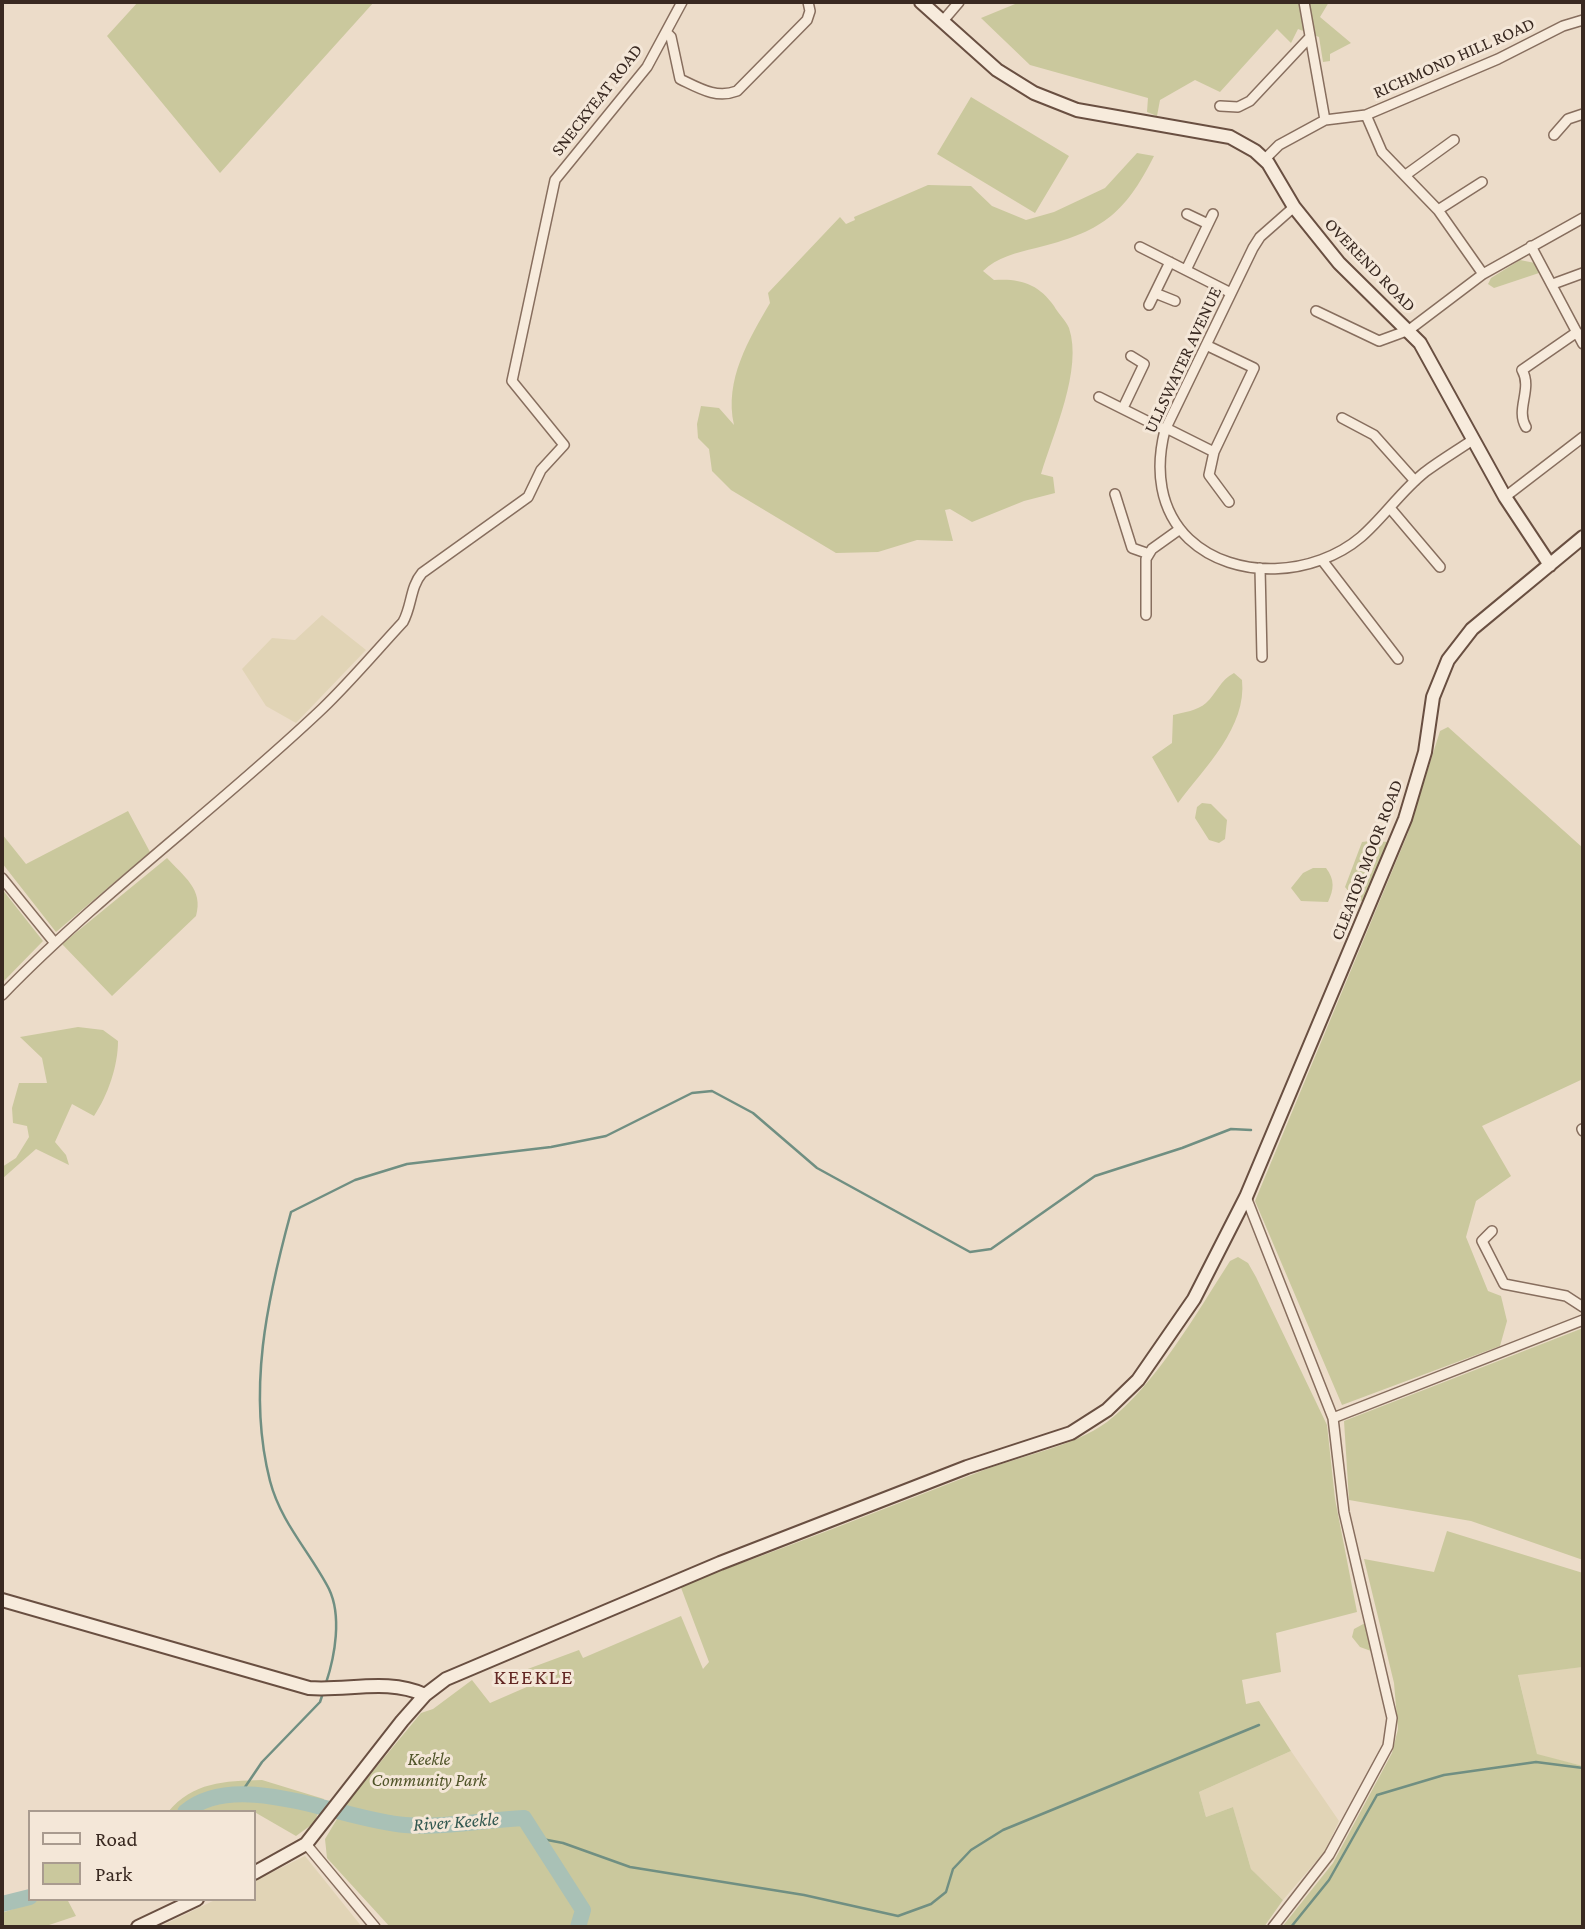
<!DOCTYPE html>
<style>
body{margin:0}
#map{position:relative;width:1585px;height:1929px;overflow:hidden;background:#ecdcc9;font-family:"Crimson Pro",serif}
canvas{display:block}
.frame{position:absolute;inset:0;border:4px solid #392921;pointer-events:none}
.legend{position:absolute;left:28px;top:1810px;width:228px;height:91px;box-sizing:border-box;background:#f4e7d8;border:2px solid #a99b8f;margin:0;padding:9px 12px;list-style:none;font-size:21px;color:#392921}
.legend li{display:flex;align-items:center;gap:14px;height:35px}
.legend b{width:35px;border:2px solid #a99b8f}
</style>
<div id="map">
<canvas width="1585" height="1929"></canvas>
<div class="frame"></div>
<ul class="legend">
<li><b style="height:9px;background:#f7ebdc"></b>Road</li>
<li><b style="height:19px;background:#cac89d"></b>Park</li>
</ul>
</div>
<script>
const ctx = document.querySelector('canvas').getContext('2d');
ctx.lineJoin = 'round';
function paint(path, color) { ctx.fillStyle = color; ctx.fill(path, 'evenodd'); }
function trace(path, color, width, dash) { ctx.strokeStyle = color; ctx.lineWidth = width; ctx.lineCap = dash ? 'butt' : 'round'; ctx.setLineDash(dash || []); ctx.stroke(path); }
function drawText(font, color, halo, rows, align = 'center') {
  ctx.font = font + ' "Crimson Pro",serif'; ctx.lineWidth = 6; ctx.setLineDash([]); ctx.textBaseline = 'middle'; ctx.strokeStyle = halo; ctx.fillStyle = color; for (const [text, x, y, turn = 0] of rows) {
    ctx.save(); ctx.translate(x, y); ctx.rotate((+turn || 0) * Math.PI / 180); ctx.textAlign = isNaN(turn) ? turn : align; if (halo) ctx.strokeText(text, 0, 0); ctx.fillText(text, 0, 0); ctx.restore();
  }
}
const farmland = new Path2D(`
 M 322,615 L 366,650 L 296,723 L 266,706 L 242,669 L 272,638 L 295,640 Z
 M 1583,1667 L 1583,1766 L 1537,1755 L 1518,1674 Z
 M 1291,1751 L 1339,1821 L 1325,1851 L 1283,1900 L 1251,1869 L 1233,1807 L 1206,1817 L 1199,1792 Z
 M 305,1856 L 362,1927 L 159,1927 L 217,1899 L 254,1899 L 254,1881 Z`);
const green = new Path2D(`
 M 138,2 L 374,2 L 220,173 L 107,36 Z
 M 1020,2 L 1329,2 L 1320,17 L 1351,43 L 1330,54 L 1330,61 L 1323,62 L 1319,37 L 1298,29 L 1291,43 L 1277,29 L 1220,92 L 1195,80 L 1160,100 L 1157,116 L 1147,112 L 1148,98 L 1030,65 L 981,18 Z
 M 971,97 L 1069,156 L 1035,213 L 937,154 Z
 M 1137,153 L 1154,156 C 1124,216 1100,232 1036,248 C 1016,253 997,257 983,271 L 994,280 C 1020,278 1039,284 1054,306 C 1058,313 1066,321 1069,328 C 1083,369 1053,434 1041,474 L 1053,477 L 1055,493 L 1024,501 L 972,522 L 950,509 L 945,510 L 953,541 L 917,540 L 878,552 L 836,553 L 731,490 L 712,471 L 709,449 L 698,438 L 697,424 L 701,406 L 719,408 L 734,425 C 724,380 749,339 770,303 L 768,293 L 840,217 L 846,224 L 855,220 L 854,217 L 928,185 L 971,186 L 992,206 L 1026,220 L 1054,212 L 1105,188 Z
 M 1520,260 L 1535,263 L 1539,273 L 1494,288 L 1488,284 L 1491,278 Z
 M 1234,673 L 1242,680 C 1247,727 1205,767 1178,803 L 1152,757 L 1172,743 L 1173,715 C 1184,712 1197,711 1206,703 C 1217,693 1220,680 1234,673 Z
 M 1448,727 L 1583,848 L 1583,1079 L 1482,1126 L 1511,1176 L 1476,1201 L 1466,1237 L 1488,1291 L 1501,1296 L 1507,1321 L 1500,1346 L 1342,1405 L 1255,1201 L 1408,833 L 1440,731 Z
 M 1202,803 L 1211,804 L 1227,820 L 1225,839 L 1219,843 L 1209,840 L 1195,818 L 1197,807 Z
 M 128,811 L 150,852 L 56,932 L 2,863 L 2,834 L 26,864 Z
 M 1370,841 L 1390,842 L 1365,902 L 1355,899 L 1345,887 L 1362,842 Z
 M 167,858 C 183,876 204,889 196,916 L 112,996 L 62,944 Z
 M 1313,868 L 1326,868 C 1335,880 1334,889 1328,902 L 1301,901 L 1291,888 L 1303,873 Z
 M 2,889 L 43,941 L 2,983 Z
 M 78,1027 L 103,1030 L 118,1041 C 118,1066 108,1095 94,1116 L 72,1104 L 55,1142 L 66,1155 L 69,1165 L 36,1149 L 2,1179 L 2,1167 L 16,1158 L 29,1137 L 27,1126 L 13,1123 L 12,1108 L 19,1083 L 47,1083 L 42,1058 L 20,1037 Z
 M 1238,1257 L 1248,1263 L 1256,1277 L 1327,1425 L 1335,1499 L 1357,1612 L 1276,1633 L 1281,1672 L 1242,1680 L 1246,1704 L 1259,1701 L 1291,1751 L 1199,1792 L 1206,1817 L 1233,1807 L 1251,1869 L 1283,1900 L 1264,1927 L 390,1927 L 327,1858 L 325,1839 L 346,1804 L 421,1713 L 433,1709 L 472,1680 L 490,1703 L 529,1686 L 525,1670 L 579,1650 L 583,1658 L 681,1616 L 703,1669 L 709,1662 L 680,1585 C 782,1550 883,1509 984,1470 C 1024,1455 1072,1447 1107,1422 C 1155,1386 1198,1311 1230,1261 Z
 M 1583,1328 L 1583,1560 L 1471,1521 L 1349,1500 L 1344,1421 Z
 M 1447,1531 L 1583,1573 L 1583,1667 L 1518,1675 L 1537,1754 L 1583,1766 L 1583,1927 L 1282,1927 L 1333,1863 L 1392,1753 L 1398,1729 L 1394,1683 L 1364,1559 L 1434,1572 Z
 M 1367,1622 L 1374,1648 L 1371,1651 L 1360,1647 L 1352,1637 L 1354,1629 Z
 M 262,1780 L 324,1799 L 314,1823 L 296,1836 L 251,1810 L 168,1812 C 193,1782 224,1781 262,1780 Z
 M 41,1899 L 67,1899 L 76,1916 L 43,1927 L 2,1927 L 2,1913 Z`);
const stream = new Path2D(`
 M 326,1683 C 335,1656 342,1616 329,1589 C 310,1552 281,1523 270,1481 C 247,1391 267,1300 291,1212 L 355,1180 L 407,1164 L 551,1147 L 606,1136 L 692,1093 L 712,1091 L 753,1113 L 817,1168 L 970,1252 L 991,1249 L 1095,1176 L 1182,1148 L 1231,1129 L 1251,1130
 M 239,1796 L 262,1762 L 320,1702 L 323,1693
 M 537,1838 L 563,1843 L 630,1867 L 804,1895 L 898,1916 L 931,1904 L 946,1892 L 953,1869 L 971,1850 L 1003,1830 L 1259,1725
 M 1291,1927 L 1329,1880 L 1377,1795 L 1444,1775 L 1536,1762 L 1583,1768`);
const river = new Path2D(`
 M 185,1812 C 238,1767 344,1821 405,1825 C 443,1828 485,1820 524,1818 L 583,1910 L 578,1927
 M 2,1904 L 30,1897`);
const street = new Path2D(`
 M 1304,2 L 1325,120
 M 942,22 L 959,2
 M 666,32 L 671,37 L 680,79 C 699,88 716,99 737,91 L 807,20 L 810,11 L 808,2
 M 1220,106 L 1238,107 L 1250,101 L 1310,37
 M 1366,115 L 1382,152 L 1438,210 L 1483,274
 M 1554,135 L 1568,119 L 1583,114
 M 1264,160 L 1279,145 L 1325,120 L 1366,115 L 1498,59 L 1563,26 L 1583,20
 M 1407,174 L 1454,140
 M 1294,207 L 1260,237 L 1253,248 L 1165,430 C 1155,469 1159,510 1189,539 C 1235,582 1315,576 1361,537 C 1384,517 1401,491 1425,472 C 1441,460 1458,450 1474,439
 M 1438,210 L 1482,182
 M 1187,214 L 1208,224
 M 1531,246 L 1583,344
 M 1140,247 L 1231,293
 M 1186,270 L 1213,214
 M 1553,284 L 1583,273
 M 1155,293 L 1175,301
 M 1149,305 L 1170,262
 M 1316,311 L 1379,341 L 1409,330 L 1483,274 L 1583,218
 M 1099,397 L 1165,430
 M 1123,408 L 1144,364 L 1131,356
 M 1342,418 L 1374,435 L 1415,481
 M 1526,427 C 1515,409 1533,389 1522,370 L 1577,332
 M 1166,428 L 1214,452 L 1254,368 L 1206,345
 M 1214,452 L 1209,475 L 1229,502
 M 1115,494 L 1132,548 L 1149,554
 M 1505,497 L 1583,437
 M 1390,508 L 1440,567
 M 1322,560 L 1398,659
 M 1260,568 L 1262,657
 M 1146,615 L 1146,559 L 1152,549 L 1180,529
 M 2,878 L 54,942
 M 2,995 C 102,892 219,807 323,708 C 351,681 377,650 403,622 C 412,606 410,587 422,573 L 528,497 L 541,470 L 564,445 L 512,381 L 555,180 L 647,67 L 682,2
 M 1582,1129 L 1583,1131
 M 1246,1197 L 1333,1418 L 1344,1512 L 1392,1718 L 1388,1746 L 1329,1855 L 1273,1927
 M 1492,1231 L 1482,1241 L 1504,1284 L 1566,1296 L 1583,1307
 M 1333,1418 L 1583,1320
 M 306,1844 L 375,1927`);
const secondary = new Path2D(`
 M 921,2 L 997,70 L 1034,93 L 1077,110 L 1230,137 L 1255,151 L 1268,163 L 1294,207 L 1339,263 L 1420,343 L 1505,497 L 1550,565
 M 2,1600 L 309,1688 C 349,1691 387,1678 425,1695
 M 254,1873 L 306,1844 L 402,1721 L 425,1695 L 446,1679 L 720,1563 L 967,1467 L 1071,1433 L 1107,1410 L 1138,1380 L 1194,1299 L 1246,1197 L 1405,819 L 1425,752 L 1433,697 L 1448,660 L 1472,629 L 1583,537
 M 138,1927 L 197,1899`);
const streetNames = [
 ["RICHMOND HILL ROAD",1454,58,-24],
 ["SNECKYEAT ROAD",597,100,-52],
 ["OVEREND ROAD",1370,265,46],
 ["ULLSWATER AVENUE",1183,360,-65],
 ["CLEATOR MOOR ROAD",1367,860,-69]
];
const parkNames = [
 ["Keekle",429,1759],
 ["Community Park",429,1780]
];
const waterNames = [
 ["River Keekle",456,1822,-4]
];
const quarterNames = [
 ["KEEKLE",534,1678]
];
paint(farmland, '#e1d4b6');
paint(green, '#cac89d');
trace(stream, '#708f82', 2.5);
trace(river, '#a9c1b6', 16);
trace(street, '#876e5e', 12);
trace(secondary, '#694f41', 16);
trace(street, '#f7ebdc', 9);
trace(secondary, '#f7ebdc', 12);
drawText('18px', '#392921', '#f4e7d8', streetNames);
drawText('italic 18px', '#505429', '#f4e7d8', parkNames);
drawText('italic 19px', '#31574f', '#f4e7d8', waterNames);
ctx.letterSpacing = '2px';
drawText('21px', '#632723', '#f4e7d8', quarterNames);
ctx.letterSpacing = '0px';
</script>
